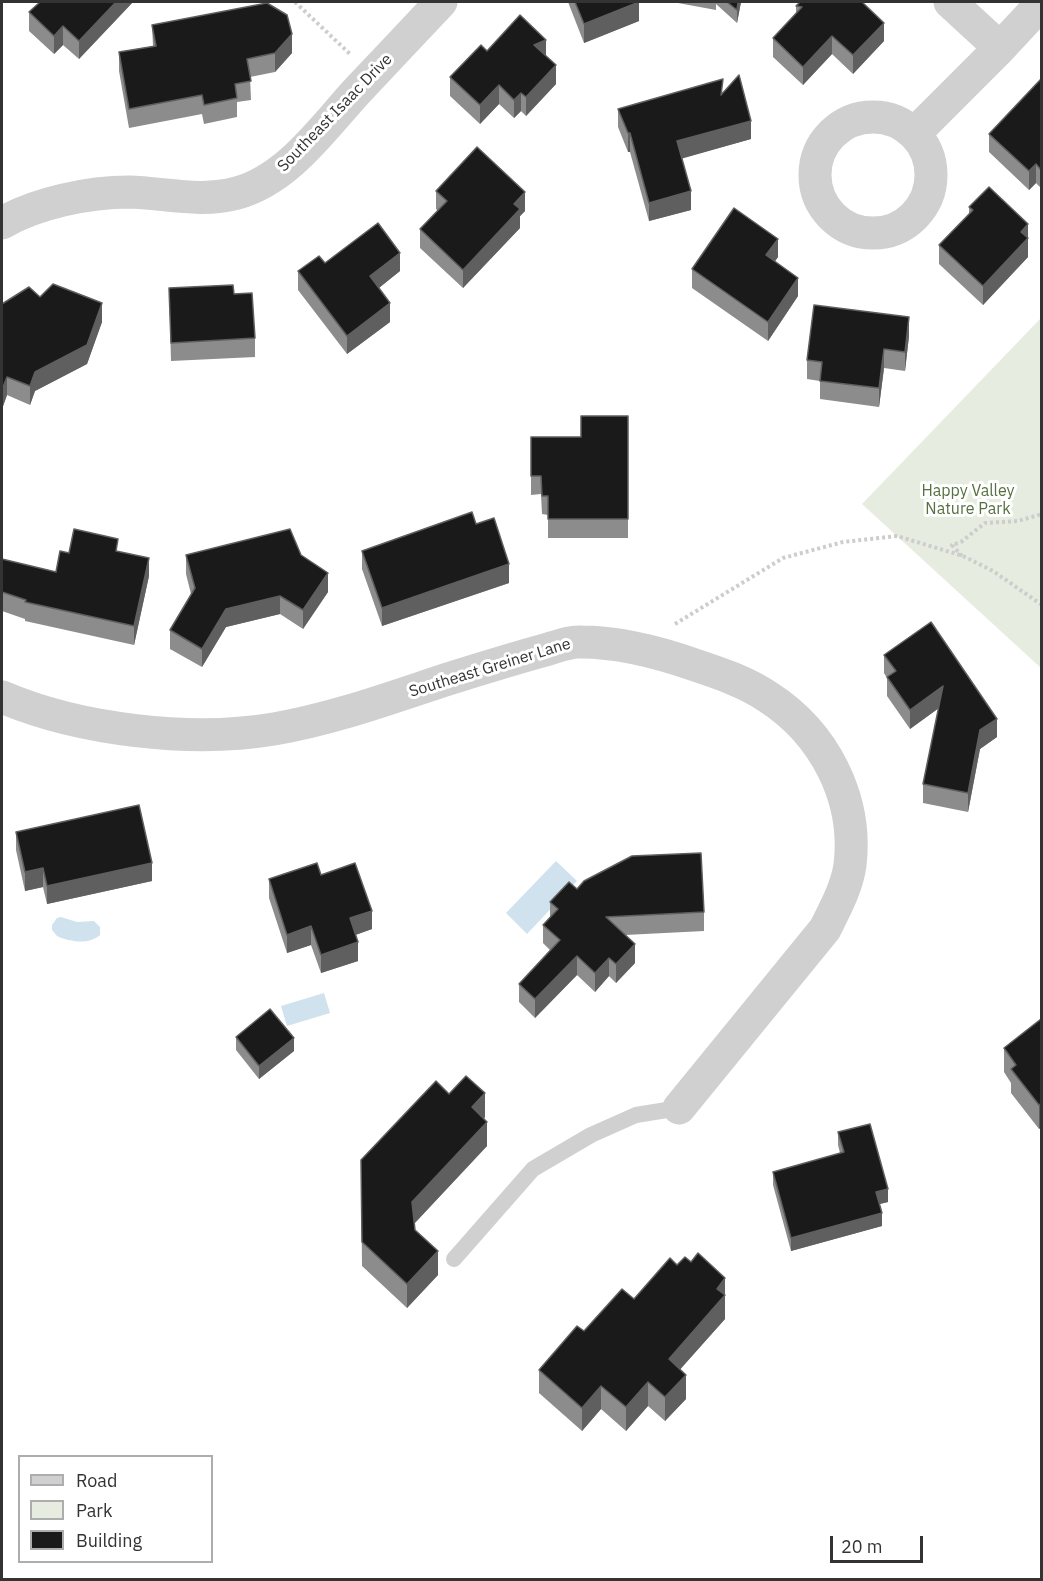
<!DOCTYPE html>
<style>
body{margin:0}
#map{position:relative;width:1043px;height:1581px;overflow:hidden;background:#fff;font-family:"IBM Plex Sans",sans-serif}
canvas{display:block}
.frame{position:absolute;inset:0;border:3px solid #333;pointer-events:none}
.legend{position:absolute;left:18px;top:1455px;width:195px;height:108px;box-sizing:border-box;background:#fff;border:2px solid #adadad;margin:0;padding:8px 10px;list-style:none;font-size:18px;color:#333}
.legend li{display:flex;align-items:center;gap:12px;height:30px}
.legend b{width:30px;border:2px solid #adadad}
.scale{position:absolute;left:830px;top:1536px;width:93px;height:27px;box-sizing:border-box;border:3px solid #333;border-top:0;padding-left:8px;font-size:18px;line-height:21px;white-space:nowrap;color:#333;-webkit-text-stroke:4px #fff;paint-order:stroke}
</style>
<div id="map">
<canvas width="1043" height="1581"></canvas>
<div class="frame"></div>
<ul class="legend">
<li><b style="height:8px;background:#d0d0d0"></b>Road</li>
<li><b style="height:16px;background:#e6ecdf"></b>Park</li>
<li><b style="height:16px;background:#1a1a1a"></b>Building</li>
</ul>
<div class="scale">20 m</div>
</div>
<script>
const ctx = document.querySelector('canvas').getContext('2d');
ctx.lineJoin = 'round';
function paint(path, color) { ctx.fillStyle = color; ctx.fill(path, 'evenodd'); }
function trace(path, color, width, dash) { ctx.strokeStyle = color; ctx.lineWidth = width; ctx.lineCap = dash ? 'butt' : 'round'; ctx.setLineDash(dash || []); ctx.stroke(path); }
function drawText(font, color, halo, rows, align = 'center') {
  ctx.font = font + ' "IBM Plex Sans",sans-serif'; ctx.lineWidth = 6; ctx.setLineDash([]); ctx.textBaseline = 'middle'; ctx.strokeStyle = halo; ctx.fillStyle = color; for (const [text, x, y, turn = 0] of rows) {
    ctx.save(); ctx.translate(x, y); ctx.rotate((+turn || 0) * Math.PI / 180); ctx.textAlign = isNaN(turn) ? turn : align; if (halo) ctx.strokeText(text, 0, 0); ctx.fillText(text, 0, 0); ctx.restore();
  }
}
const green = new Path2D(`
 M 1041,318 L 1041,668 L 862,504 Z`);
const water = new Path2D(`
 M 556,861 L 577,881 L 527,934 L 506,913 Z
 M 61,917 L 77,922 L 94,921 L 100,927 L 100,935 C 89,945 70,942 57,936 L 52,930 L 52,925 L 57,918 Z
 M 324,993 L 330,1013 L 287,1026 L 281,1006 Z`);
const path = new Path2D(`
 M 295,2 L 350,54
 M 962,556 L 952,545 L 961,542 L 985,523 L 1018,521 L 1042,514
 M 675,624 L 783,558 L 843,542 L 897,536 L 963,556 L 993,571 L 1042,605`);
const service = new Path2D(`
 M 454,1259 L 533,1169 L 591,1135 L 636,1115 L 679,1108`);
const minor = new Path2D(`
 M 950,2 L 1000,48
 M815 175a58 58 0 1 1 116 0a58 58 0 1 1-116 0Z
 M 914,134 L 1000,48 L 1042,3
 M 2,223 C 36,203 89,192 129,192 C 165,193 201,203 237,193 C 288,179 323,128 357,91 C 385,61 413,32 441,2
 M 2,697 C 79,730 191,743 274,729 C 333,719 390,698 448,679 C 480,669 512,659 545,650 C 556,647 569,641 581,642 C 620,642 658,652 695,665 C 719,673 746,682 768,697 C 824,733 858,798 850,865 C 847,887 835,909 825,929 L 679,1108`);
const wall = new Path2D(`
 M 133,2 L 79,59 L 63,45 L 54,54 L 29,31 L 29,12 Z
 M 568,2 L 639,2 L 639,21 L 584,43 Z
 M 678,2 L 741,2 L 737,23 L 716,4 L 716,10 L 678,3 Z
 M 800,2 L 884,41 L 853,74 L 832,54 L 803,85 L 773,57 L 773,38 L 796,14 L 796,6 Z
 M 152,25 L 292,53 L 275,72 L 250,77 L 251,100 L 237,102 L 237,117 L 204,124 L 202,114 L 129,128 L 119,71 L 119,52 L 153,46 Z
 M 487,51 L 546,56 L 556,84 L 526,116 L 521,111 L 514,118 L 499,104 L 480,124 L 450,96 L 450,77 Z
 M 1041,80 L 1041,188 L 1036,183 L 1029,190 L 989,152 L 989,134 Z
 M 723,92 L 751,139 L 682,158 L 691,210 L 649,221 L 630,152 L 628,152 L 618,127 L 618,109 Z
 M 436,191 L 525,211 L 520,216 L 520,228 L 463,288 L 420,248 L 420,229 L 438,211 L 436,209 Z
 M 969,207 L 1028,224 L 1028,257 L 983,305 L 939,264 L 939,245 L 969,214 Z
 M 778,257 L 775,261 L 798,296 L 768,341 L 692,288 L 692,269 Z
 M 325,263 L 400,271 L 379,288 L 390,322 L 347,354 L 298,290 L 298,271 Z
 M 169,288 L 255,338 L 255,357 L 171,361 Z
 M 40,297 L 102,322 L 87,364 L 35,391 L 30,405 L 7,395 L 2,409 L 2,304 Z
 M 909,336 L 905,371 L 884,368 L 879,407 L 820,399 L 820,381 L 807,379 L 807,360 Z
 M 628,416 L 628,538 L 548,538 L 548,515 L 542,514 L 541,494 L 531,495 L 531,437 L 581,437 Z
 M 476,524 L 509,583 L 382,626 L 362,569 L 362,551 Z
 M 118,551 L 149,576 L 134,645 L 25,621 L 25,619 L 2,611 L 2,559 L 56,572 L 69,553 Z
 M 186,555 L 301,555 L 328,592 L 303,629 L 280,614 L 226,627 L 202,667 L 170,649 L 170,630 L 191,594 L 186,574 Z
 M 884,655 L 997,737 L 980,749 L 968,812 L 923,803 L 923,784 L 939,708 L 910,729 L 887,696 L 887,678 L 884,673 Z
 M 16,832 L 152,881 L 47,904 L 43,887 L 25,891 L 16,850 Z
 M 321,875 L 372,929 L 355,935 L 358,961 L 321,973 L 311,945 L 287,953 L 269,898 L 269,879 Z
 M 577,889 L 704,912 L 704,931 L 625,935 L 635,963 L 616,983 L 609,976 L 595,992 L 577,975 L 535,1018 L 519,1002 L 519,984 L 550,950 L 543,943 L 543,925 L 550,917 L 550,902 Z
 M 1041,1019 L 1039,1129 L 1011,1093 L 1011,1083 L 1004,1072 L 1004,1048 Z
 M 236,1037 L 294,1051 L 259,1079 L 236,1050 Z
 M 449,1094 L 485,1117 L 484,1119 L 487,1146 L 414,1224 L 415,1230 L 438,1275 L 407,1308 L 362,1266 L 361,1160 Z
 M 838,1132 L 888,1202 L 879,1204 L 882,1226 L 791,1251 L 773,1185 L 773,1172 L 840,1153 L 838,1145 Z
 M 677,1265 L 725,1302 L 725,1319 L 680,1369 L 686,1399 L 665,1421 L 648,1406 L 626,1431 L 601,1409 L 582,1431 L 539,1393 L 539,1370 L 584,1331 L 634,1299 Z`);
const shadedWall = new Path2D(`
 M 116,2 L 133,2 L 79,59 L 79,41 Z
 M 639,2 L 639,21 L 584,43 L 584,24 Z
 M 738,2 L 741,2 L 737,23 L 737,10 Z
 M 884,23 L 884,41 L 853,74 L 853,55 Z
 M 63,26 L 63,45 L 54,54 L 54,36 Z
 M 292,34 L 292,53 L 275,72 L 275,53 Z
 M 832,36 L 832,54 L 803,85 L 803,67 Z
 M 546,40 L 546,59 L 534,45 Z
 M 556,65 L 556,84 L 526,116 L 526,97 Z
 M 499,85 L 499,104 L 480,124 L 480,105 Z
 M 521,93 L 521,111 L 514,118 L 514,100 Z
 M 751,121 L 751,139 L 677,160 L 677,141 Z
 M 628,133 L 630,133 L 630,152 L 628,152 Z
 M 1036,164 L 1036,183 L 1029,190 L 1029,171 Z
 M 691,191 L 691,210 L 649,221 L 649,203 Z
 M 525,192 L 525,211 L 520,216 L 520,228 L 463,288 L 463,270 L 514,204 Z
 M 1028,224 L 1028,257 L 983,305 L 983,286 L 1021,232 Z
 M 778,239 L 778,257 L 766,274 L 766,255 Z
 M 400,253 L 400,271 L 370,295 L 370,276 Z
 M 798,278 L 798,296 L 768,341 L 768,322 Z
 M 102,303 L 102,322 L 87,364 L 35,391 L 30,405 L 30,386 L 35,372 Z
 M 390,303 L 390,322 L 347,354 L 347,336 Z
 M 909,317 L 909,336 L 905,371 L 905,352 Z
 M 884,349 L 884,368 L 879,407 L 879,388 Z
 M 7,377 L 7,395 L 2,409 L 2,390 Z
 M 149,558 L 149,576 L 134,645 L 134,626 Z
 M 509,564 L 509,583 L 382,626 L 382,608 Z
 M 328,573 L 328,592 L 303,629 L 303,610 Z
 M 280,596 L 280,614 L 226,627 L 202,667 L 202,649 L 226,609 Z
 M 943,686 L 943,705 L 910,729 L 910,710 Z
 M 997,719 L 997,737 L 980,749 L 968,812 L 968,793 L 980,730 Z
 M 152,863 L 152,881 L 47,904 L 47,886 Z
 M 43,868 L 43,887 L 25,891 L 25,872 Z
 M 372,911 L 372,929 L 350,937 L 350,918 Z
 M 311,926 L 311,945 L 287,953 L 287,935 Z
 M 358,942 L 358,961 L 321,973 L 321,955 Z
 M 635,944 L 635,963 L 616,983 L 616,964 Z
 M 577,956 L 577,975 L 535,1018 L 535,999 Z
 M 609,958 L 609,976 L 595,992 L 595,973 Z
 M 294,1038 L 294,1051 L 259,1079 L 259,1066 Z
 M 485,1093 L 485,1117 L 472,1131 L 472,1107 Z
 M 1041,1104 L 1041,1128 L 1039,1129 L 1039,1105 Z
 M 487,1122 L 487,1146 L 412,1226 L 412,1202 Z
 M 888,1189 L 888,1202 L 876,1205 L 876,1192 Z
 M 882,1213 L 882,1226 L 791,1251 L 791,1238 Z
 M 438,1251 L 438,1275 L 407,1308 L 407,1284 Z
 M 725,1278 L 725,1319 L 669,1382 L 669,1359 Z
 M 686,1375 L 686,1399 L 665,1421 L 665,1397 Z
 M 648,1382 L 648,1406 L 626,1431 L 626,1407 Z
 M 601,1386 L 601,1409 L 582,1431 L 582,1408 Z`);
const building = new Path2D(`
 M 40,2 L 116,2 L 79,41 L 63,26 L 54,36 L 29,12 Z
 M 575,2 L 639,2 L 584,24 Z
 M 727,2 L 738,2 L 737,10 Z
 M 800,2 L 862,2 L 884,23 L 853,55 L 832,36 L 803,67 L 773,38 L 802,7 L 796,6 Z
 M 267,3 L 287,15 L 292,34 L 275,53 L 247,59 L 251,81 L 235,84 L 237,98 L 204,105 L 202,95 L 129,109 L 119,52 L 156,46 L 152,25 Z
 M 520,15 L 546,40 L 534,45 L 556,65 L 526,97 L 521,93 L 514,100 L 499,85 L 480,105 L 450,77 L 481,45 L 487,51 Z
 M 739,75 L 751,121 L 677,141 L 691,191 L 649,203 L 630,133 L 628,133 L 618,109 L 723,79 L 721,95 Z
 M 1041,79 L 1041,170 L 1036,164 L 1029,171 L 989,134 Z
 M 477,147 L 525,192 L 514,204 L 520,209 L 463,270 L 420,229 L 447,201 L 436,191 Z
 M 989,187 L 1028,224 L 1021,232 L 1028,238 L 983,286 L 939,245 L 973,210 L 969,207 Z
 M 734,208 L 778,239 L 766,255 L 798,278 L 768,322 L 692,269 Z
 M 378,223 L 400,253 L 370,276 L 390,303 L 347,336 L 298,271 L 319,256 L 325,263 Z
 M 53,284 L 102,303 L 87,345 L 35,372 L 30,386 L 7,377 L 2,390 L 2,304 L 29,287 L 40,297 Z
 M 233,285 L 234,294 L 252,293 L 255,338 L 171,343 L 169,288 Z
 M 814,305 L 909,317 L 905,352 L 884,349 L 879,388 L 820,381 L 822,362 L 807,360 Z
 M 581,416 L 628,416 L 628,519 L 548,519 L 548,496 L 542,496 L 541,476 L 531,476 L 531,437 L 581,437 Z
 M 472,512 L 476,524 L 494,518 L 509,564 L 382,608 L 362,551 Z
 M 74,529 L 118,539 L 116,551 L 149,558 L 134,626 L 25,602 L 26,600 L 2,592 L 2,559 L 56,572 L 60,551 L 69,553 Z
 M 290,529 L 301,555 L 328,573 L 303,610 L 280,596 L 226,609 L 202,649 L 170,630 L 195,588 L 186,555 Z
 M 931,622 L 997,719 L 980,730 L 968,793 L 923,784 L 943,686 L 910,710 L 887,677 L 896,671 L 884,655 Z
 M 139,805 L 152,863 L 47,886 L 43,868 L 25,872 L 16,832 Z
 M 701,853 L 704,912 L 606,917 L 635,944 L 616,964 L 609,958 L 595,973 L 577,956 L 535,999 L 519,984 L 560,940 L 543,925 L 558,909 L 550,902 L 569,882 L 577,889 L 584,881 L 632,856 Z
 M 317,863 L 321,875 L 355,863 L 372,911 L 350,918 L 358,942 L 321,955 L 311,926 L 287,935 L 269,879 Z
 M 270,1009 L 294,1038 L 259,1066 L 236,1037 Z
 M 1041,1019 L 1041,1104 L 1039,1105 L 1011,1069 L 1016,1065 L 1004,1048 Z
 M 466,1076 L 485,1093 L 472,1107 L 487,1122 L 412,1202 L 415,1230 L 438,1251 L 407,1284 L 362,1242 L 361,1160 L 436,1081 L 449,1094 Z
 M 870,1124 L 888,1189 L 876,1192 L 882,1213 L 791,1238 L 773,1172 L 844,1152 L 838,1132 Z
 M 698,1253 L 725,1278 L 717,1289 L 725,1295 L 669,1359 L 686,1375 L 665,1397 L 648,1382 L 626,1407 L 601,1386 L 582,1408 L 539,1370 L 577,1326 L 584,1331 L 622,1289 L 634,1299 L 670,1258 L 677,1265 L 685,1257 L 691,1262 Z`);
const streetNames = [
 ["Southeast Isaac Drive",335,113,-46],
 ["Southeast Greiner Lane",490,668,-17]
];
const parkNames = [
 ["Happy Valley",968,491],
 ["Nature Park",968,509]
];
paint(green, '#e6ecdf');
paint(water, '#cfe2ee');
trace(path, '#cdcdcd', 4, [3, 3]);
trace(service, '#d0d0d0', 16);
trace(minor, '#d0d0d0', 33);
paint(wall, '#8c8c8c');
paint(shadedWall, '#5f5f5f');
paint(building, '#1a1a1a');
trace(building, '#5f5f5f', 1.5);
drawText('16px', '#333', '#fff', streetNames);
drawText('16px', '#56703f', '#fff', parkNames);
</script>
